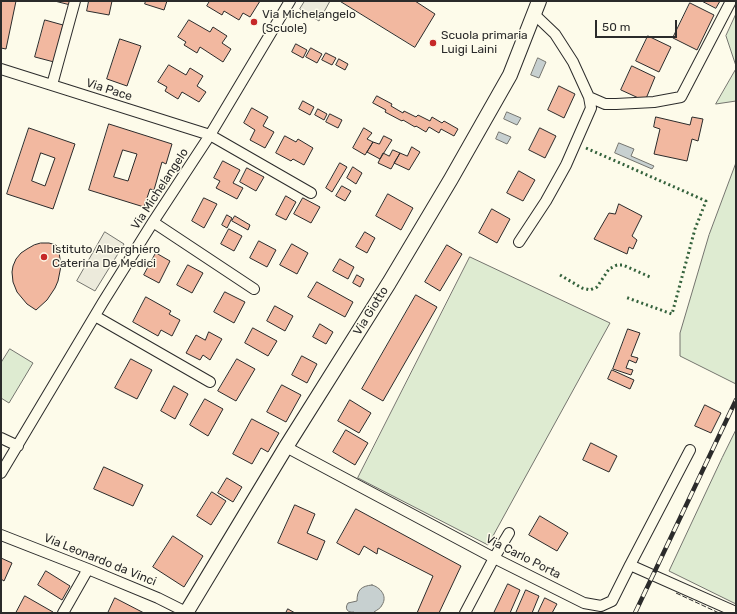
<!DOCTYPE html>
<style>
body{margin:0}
#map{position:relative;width:737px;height:614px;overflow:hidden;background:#fdfbea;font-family:Rubik,sans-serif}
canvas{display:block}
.frame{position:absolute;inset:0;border:2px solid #2b2b2b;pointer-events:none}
.scale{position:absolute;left:595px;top:20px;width:82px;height:18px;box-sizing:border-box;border:2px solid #2b2b2b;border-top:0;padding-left:5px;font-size:12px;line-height:14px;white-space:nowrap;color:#2b2b2b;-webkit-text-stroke:3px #fdfbea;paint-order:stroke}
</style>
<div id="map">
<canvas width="737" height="614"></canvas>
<div class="frame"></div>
<div class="scale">50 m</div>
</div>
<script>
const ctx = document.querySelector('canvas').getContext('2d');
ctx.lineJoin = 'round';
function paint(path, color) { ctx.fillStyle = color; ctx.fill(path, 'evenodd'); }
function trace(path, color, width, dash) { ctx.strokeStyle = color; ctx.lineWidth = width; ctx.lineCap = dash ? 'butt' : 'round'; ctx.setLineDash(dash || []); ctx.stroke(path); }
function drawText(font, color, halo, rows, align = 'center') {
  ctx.font = font + ' Rubik,sans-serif'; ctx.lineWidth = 3; ctx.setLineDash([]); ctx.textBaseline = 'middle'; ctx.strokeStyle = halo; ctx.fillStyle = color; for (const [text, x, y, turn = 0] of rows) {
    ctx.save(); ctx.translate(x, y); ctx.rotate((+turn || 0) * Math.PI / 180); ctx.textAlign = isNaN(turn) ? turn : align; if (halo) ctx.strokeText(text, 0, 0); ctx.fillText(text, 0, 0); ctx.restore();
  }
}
const green = new Path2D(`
 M 736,14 L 736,66 L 726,36 Z
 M 736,69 L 736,101 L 716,104 Z
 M 736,163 L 736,384 L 680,356 L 680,333 L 709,235 Z
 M 470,257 L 610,323 L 488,545 L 358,478 Z
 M 10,349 L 33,363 L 9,403 L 1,398 L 1,363 Z
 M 736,430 L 736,604 L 669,571 L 722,458 Z`);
const parking = new Path2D(`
 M 305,1 L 330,1 L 319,21 L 300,9 Z
 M 105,232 L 124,244 L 95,291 L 77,281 Z`);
const water = new Path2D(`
 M 538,58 L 546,62 L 539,78 L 531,75 Z
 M 507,112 L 521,118 L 517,125 L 504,119 Z
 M 499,132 L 511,137 L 507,144 L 496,139 Z
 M 619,143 L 634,149 L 631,156 L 654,166 L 652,169 L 615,153 Z
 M 372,585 C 380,587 388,596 382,605 C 381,608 377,610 374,612 L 374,613 L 354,613 L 354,612 C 348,613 344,609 348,603 L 357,601 C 357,590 361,586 372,585 Z`);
const building = new Path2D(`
 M 1,1 L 16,1 L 6,49 L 1,48 Z
 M 55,1 L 73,1 L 72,5 Z
 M 89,1 L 112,1 L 109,15 L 87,11 Z
 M 146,1 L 167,1 L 164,10 L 145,4 Z
 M 210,1 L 260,1 L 250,17 L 243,13 L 239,20 L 224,11 L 222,15 L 207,6 Z
 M 340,1 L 415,1 L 435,14 L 415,47 Z
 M 702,1 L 720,1 L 716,8 Z
 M 690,3 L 714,15 L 697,50 L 673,38 Z
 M 45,20 L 63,25 L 54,62 L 35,57 Z
 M 189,20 L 210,32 L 213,27 L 227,36 L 222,43 L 231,49 L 223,62 L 200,47 L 197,53 L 184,45 L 186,42 L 178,37 Z
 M 648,36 L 671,47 L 659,72 L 636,61 Z
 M 120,39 L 141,46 L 127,86 L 107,79 Z
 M 296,44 L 307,50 L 303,58 L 292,52 Z
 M 311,48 L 322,54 L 317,63 L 306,57 Z
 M 326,53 L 336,58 L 332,65 L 322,60 Z
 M 339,59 L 348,64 L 345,70 L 336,65 Z
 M 169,65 L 186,75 L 190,68 L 203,76 L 197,86 L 206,92 L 199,102 L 182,92 L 178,99 L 165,91 L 167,87 L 158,82 Z
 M 632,66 L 655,77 L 645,101 L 621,90 Z
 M 559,86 L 575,94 L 564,118 L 548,110 Z
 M 377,96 L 392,104 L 391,106 L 403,113 L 404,111 L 416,117 L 418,115 L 430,121 L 432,117 L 442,123 L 444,121 L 458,129 L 454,136 L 441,129 L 439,133 L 429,127 L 426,132 L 416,126 L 415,127 L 403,120 L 402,121 L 385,112 L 386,110 L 373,103 Z
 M 303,101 L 314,107 L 310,115 L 299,109 Z
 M 252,108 L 268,117 L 263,126 L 274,132 L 265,148 L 250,140 L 255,130 L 244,123 Z
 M 318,109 L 327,114 L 324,120 L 315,115 Z
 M 330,114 L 342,120 L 338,128 L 326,122 Z
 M 656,117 L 690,125 L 692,117 L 703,119 L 698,141 L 692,139 L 687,161 L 654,154 L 660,129 L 654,127 Z
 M 109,124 L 172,144 L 166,164 L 162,162 L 154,190 L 150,189 L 144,207 L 89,190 ZM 123,150 L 137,154 L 128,181 L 114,177 Z
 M 29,128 L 75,144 L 53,209 L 7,194 ZM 41,153 L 55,158 L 45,186 L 32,181 Z
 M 364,128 L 372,133 L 367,139 L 373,142 L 365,155 L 353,148 Z
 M 540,128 L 556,136 L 545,158 L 529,150 Z
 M 285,136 L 296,142 L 298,139 L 313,148 L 304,165 L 293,159 L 291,161 L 276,153 Z
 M 384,136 L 392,140 L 380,159 L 367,152 L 373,142 L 379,144 Z
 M 412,147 L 420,152 L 409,170 L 394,163 L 400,153 L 407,156 Z
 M 393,150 L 400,153 L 391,169 L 378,163 L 383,153 L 389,156 Z
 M 223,161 L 240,170 L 233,183 L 243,188 L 237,199 L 216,188 L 220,181 L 214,178 Z
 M 340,163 L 347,167 L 332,192 L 326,188 Z
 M 353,167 L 362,173 L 356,184 L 347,178 Z
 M 247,168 L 264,177 L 256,191 L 240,182 Z
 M 519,171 L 535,180 L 523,201 L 507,193 Z
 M 342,186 L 351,191 L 345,201 L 336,196 Z
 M 388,194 L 413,208 L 401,230 L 376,216 Z
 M 286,196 L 296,202 L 286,220 L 276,215 Z
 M 204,198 L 217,204 L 204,228 L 192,221 Z
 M 303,198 L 320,207 L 311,223 L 294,214 Z
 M 619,204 L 642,216 L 632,236 L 637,240 L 633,249 L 629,247 L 627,254 L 594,239 L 609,213 L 615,214 Z
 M 492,209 L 510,219 L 497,243 L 479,233 Z
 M 227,215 L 232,218 L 227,228 L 222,225 Z
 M 235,216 L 250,225 L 248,230 L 232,221 Z
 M 229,229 L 242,236 L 234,251 L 221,244 Z
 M 365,232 L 375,238 L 367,253 L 356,247 Z
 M 259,241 L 276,250 L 267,267 L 250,258 Z
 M 41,243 L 49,243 L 56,245 L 59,252 L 61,266 L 58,281 L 55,288 L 47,300 L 36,310 L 27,304 L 17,292 L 13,282 L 12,272 L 13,266 L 16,259 L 21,253 L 27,249 L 34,245 Z
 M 292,244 L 308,253 L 297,274 L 280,265 Z
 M 447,245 L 462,254 L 440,291 L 425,282 Z
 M 156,253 L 170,261 L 159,283 L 144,275 Z
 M 340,259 L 354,267 L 348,279 L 333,271 Z
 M 188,265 L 203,273 L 192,293 L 177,285 Z
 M 357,275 L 364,279 L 360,287 L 353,283 Z
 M 317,282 L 353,302 L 345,317 L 308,297 Z
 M 225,292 L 245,302 L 234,323 L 214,312 Z
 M 416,295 L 437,307 L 383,401 L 362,389 Z
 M 146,297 L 171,311 L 169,314 L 180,320 L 172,336 L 161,330 L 158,336 L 133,322 Z
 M 275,306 L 293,316 L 285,331 L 267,321 Z
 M 320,324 L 333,332 L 326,344 L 313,337 Z
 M 253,328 L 277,341 L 268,356 L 245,343 Z
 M 628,329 L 640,333 L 631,356 L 638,358 L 636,363 L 629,360 L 626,368 L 633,370 L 631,375 L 613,369 Z
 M 209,332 L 222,339 L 210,360 L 203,355 L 200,360 L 186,353 L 196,335 L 205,340 Z
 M 302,356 L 317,364 L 307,383 L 292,375 Z
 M 131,359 L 152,370 L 137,399 L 115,388 Z
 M 237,359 L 255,369 L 236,401 L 218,391 Z
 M 612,370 L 634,380 L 630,389 L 608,379 Z
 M 282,385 L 301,395 L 286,422 L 267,412 Z
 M 174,386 L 188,394 L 175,419 L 161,411 Z
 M 205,399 L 223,409 L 208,436 L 190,425 Z
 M 350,400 L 371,413 L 359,433 L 338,421 Z
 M 705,405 L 721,413 L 711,433 L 695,426 Z
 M 252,419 L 279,433 L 268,452 L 261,448 L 252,464 L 233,454 Z
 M 346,430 L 368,443 L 355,465 L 333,452 Z
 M 591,443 L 617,456 L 609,472 L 583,460 Z
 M 104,467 L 143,485 L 133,506 L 94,489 Z
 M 227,478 L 242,487 L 233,502 L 218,493 Z
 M 212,492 L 226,501 L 211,525 L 197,516 Z
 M 295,505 L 315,514 L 307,533 L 325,541 L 317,560 L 278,543 Z
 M 356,509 L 461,566 L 439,613 L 417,613 L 433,576 L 378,548 L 377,554 L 364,546 L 359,555 L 337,543 Z
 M 540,516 L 568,533 L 557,551 L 529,535 Z
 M 173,536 L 203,556 L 184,587 L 153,567 Z
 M 1,558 L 12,563 L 4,581 L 1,579 Z
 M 46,571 L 70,586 L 62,600 L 38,585 Z
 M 508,584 L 520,590 L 510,613 L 494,613 Z
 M 526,590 L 539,596 L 532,613 L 516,613 Z
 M 25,596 L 53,612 L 52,613 L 16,613 Z
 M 115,598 L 144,613 L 108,613 Z
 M 545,598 L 557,604 L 552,613 L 538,613 Z
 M 288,609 L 295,613 L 286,613 Z`);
const street = new Path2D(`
 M 1,69 L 210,135 L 311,193
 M 52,85 L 75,1
 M 589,97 L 605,104 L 616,104 L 654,102 L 681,97 L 731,1
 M 153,222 L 254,289
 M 519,242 L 546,201 L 566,165 L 591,108 L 589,97 L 573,62 L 555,34 L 534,14
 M 95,316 L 210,382
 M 1,438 L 18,446
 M 286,447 L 494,558 L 584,603 L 601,606 L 612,601 L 630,565 L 736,612
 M 1,473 L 103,302 L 153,222 L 210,135 L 290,1
 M 1,535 L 88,569 L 158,598 L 188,613
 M 630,565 L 690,450
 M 63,613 L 88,569
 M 465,613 L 494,558 L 509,533`);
const secondary = new Path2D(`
 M 186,613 L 286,447 L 389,283 L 451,179 L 510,75 L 539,1`);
const rail = new Path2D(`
 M 635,613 L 736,400`);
const hedge = new Path2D(`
 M 586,148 L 706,201 L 695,229 L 672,314 L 625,297
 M 560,275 L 582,288 L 590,290 L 597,287 L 609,269 L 617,265 L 623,265 L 650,277`);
const fence = new Path2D(`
 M 676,593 L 719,613`);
const markers = [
 [254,22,4,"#c62828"],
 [433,43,4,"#c62828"],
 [44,257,4,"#c62828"]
];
const poiNames = [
 ["Via Michelangelo",262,15],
 ["(Scuole)",262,29],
 ["Scuola primaria",441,36],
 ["Luigi Laini",441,50],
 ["Istituto Alberghiero",52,250],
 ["Caterina De Medici",52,264]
];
const streetNames = [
 ["Via Pace",109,90,18],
 ["Via Michelangelo",160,189,-57],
 ["Via Giotto",371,311,-58],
 ["Via Carlo Porta",523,557,27],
 ["Via Leonardo da Vinci",100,560,22]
];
paint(green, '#deebd1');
trace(green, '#74746e', 1);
paint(parking, '#eceadb');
trace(parking, '#74746e', 1);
paint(water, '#c7d0d0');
trace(water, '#74746e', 1);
paint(building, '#f2b8a0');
trace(building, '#2b2b2b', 1);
trace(street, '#2b2b2b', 12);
trace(secondary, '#2b2b2b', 16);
trace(street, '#fdfbea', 10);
trace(secondary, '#fdfbea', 14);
trace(rail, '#2b2b2b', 4.5);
trace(rail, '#fdfbea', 3, [9]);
trace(hedge, '#34623c', 3, [2, 3]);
trace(fence, '#2b2b2b', 1, [5, 2]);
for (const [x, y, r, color] of markers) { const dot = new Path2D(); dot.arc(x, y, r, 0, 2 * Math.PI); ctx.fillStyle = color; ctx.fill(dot); trace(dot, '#fdfbea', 1.5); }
drawText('12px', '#2b2b2b', '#fdfbea', poiNames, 'left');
drawText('12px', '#2b2b2b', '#fdfbea', streetNames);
</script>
